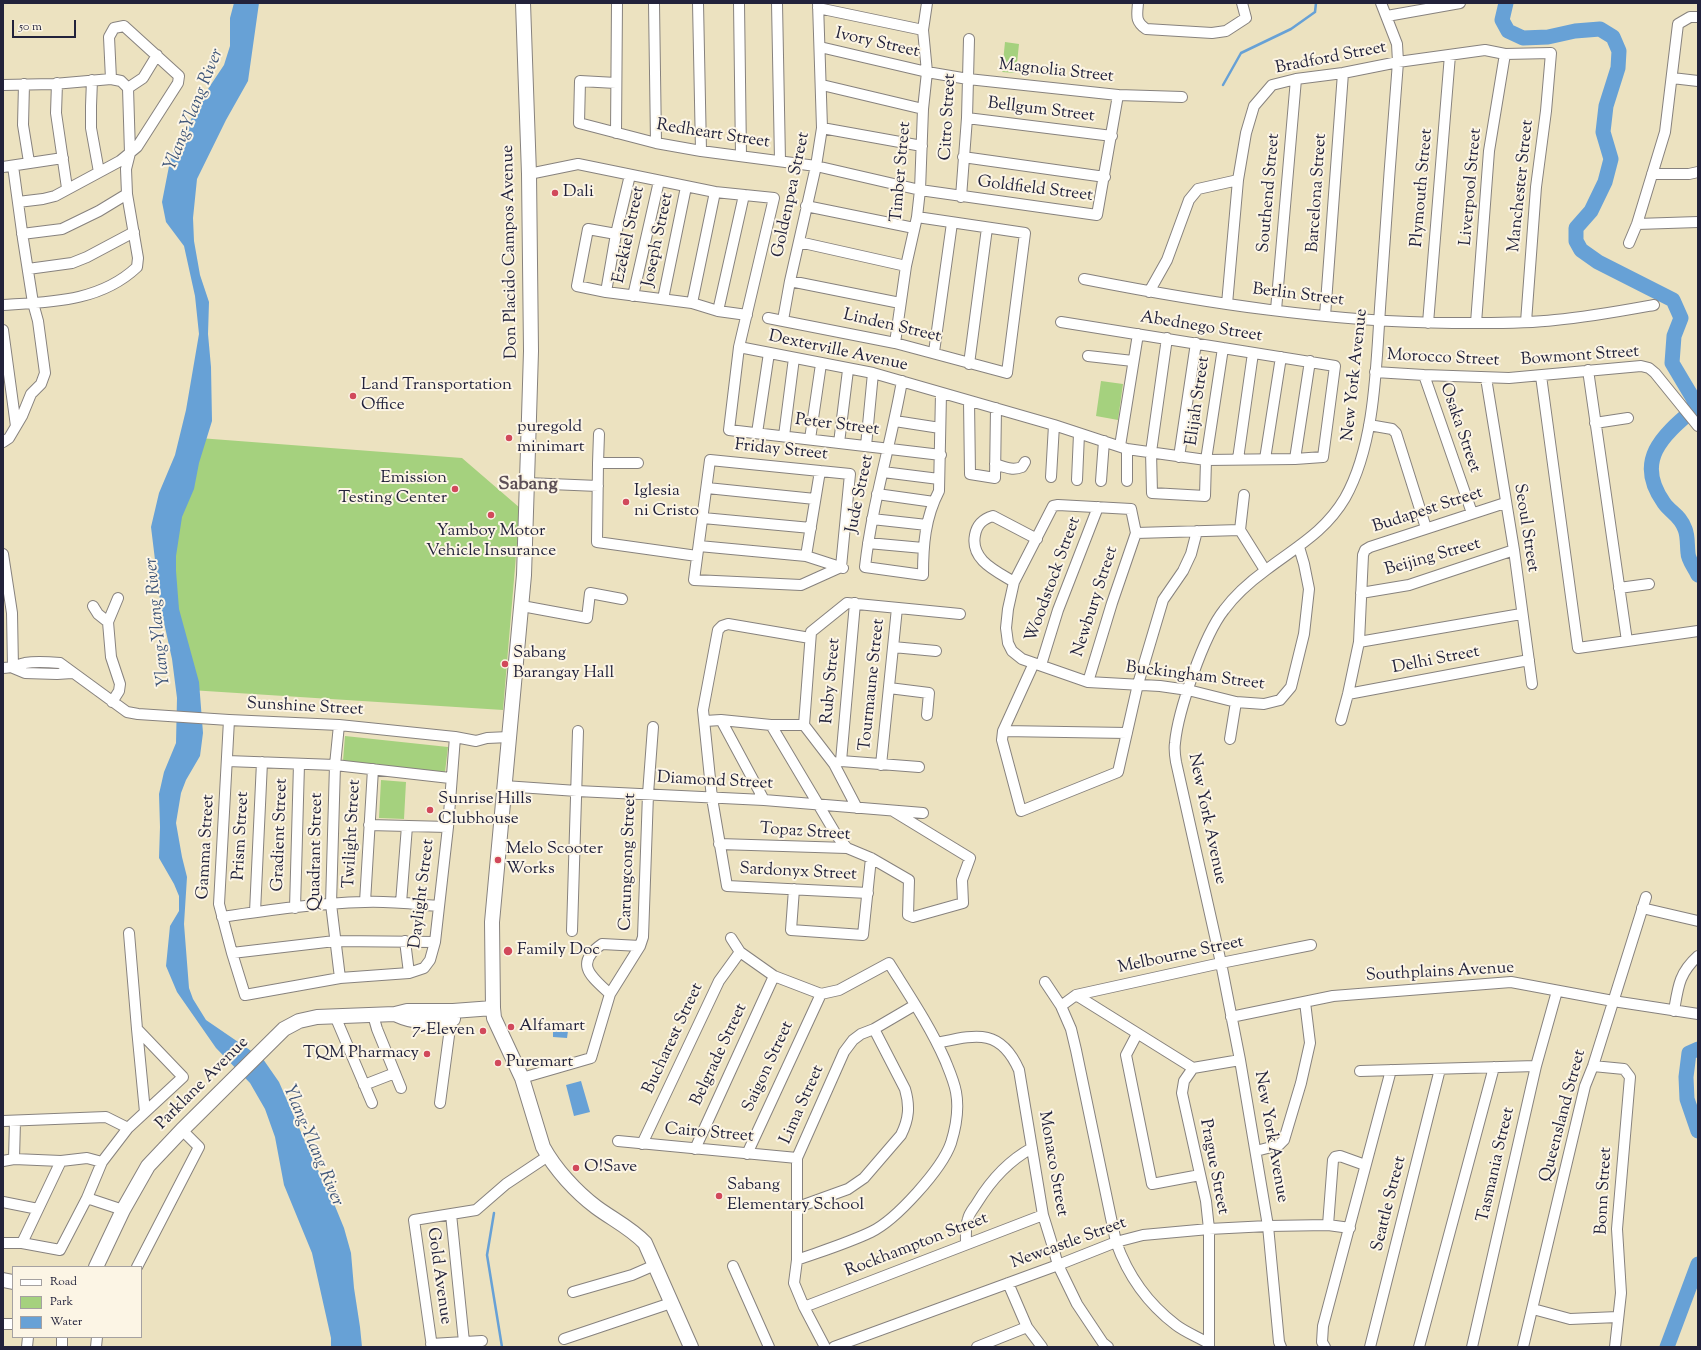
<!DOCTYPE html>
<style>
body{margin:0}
#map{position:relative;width:1701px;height:1350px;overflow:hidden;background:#ece2c0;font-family:"Sorts Mill Goudy",serif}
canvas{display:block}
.frame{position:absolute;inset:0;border:4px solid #22223b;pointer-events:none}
.legend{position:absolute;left:12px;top:1266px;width:130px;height:72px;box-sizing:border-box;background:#fcf5e5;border:1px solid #a5a1a1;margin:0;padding:5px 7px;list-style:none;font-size:12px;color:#22223b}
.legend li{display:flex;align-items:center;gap:8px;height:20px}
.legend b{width:20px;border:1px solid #a5a1a1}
.scale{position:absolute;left:12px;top:20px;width:64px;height:18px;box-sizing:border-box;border:2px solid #22223b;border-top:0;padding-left:5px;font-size:12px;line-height:14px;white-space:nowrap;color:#22223b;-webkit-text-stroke:3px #fcf5e5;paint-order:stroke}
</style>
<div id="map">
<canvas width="1701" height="1350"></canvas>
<div class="frame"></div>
<ul class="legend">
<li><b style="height:5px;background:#fff"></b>Road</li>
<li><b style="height:11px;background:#a5d17e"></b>Park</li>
<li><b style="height:11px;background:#67a1d6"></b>Water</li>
</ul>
<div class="scale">50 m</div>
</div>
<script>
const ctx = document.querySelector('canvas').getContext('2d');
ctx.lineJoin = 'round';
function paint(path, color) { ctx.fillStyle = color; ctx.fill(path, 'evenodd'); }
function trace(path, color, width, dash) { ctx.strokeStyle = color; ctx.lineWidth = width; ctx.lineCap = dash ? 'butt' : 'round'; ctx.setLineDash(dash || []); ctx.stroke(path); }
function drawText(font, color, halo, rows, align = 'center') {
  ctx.font = font + ' "Sorts Mill Goudy",serif'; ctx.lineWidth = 4; ctx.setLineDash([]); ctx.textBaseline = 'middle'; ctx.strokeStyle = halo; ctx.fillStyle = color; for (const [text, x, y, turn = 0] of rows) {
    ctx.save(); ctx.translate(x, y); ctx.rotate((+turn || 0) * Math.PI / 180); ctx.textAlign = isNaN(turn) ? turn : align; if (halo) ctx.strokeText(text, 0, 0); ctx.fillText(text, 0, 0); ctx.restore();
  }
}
const green = new Path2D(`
 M 1005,42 L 1019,44 L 1016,73 L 1002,72 Z
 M 1101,381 L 1123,384 L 1118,420 L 1096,416 Z
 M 186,437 L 462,458 L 520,508 L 503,710 L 190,690 L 161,548 Z
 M 345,736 L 448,747 L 445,772 L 343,761 Z
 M 381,780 L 406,782 L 404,819 L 379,818 Z`);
const water = new Path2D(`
 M 234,3 L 259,3 L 248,81 L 226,120 L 197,179 L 193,218 L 194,241 L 200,275 L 209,302 L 208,334 L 211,367 L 212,421 L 199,463 L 194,489 L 182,517 L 176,556 L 176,571 L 179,609 L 199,682 L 203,733 L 200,756 L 186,780 L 181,793 L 176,823 L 182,857 L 187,877 L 184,924 L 189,988 L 193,999 L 206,1020 L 263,1059 L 279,1082 L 314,1162 L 328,1189 L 344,1228 L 351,1253 L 354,1288 L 360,1327 L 362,1347 L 331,1347 L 331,1338 L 312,1253 L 284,1185 L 275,1137 L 265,1109 L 250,1083 L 216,1048 L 177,992 L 166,966 L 170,926 L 179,911 L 179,896 L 174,884 L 159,858 L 160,827 L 159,794 L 164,772 L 176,743 L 177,698 L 172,659 L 161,609 L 151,527 L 159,493 L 175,455 L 186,410 L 199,334 L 195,296 L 184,246 L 166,222 L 162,202 L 171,156 L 206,92 L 224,65 L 230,46 L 230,18 Z
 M 553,1030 L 568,1031 L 567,1038 L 553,1037 Z
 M 581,1081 L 590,1112 L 574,1116 L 566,1085 Z`);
const stream = new Path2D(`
 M 1223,85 L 1241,53 L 1291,29 L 1315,12 L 1316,3
 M 494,1213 L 487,1255 L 502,1347`);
const river = new Path2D(`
 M 1506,3 L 1502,20 L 1508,31 L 1523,38 L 1548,37 L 1575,31 L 1600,29 L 1613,37 L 1619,51 L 1618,68 L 1606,106 L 1603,132 L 1611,159 L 1605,182 L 1591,211 L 1576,228 L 1576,241 L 1581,250 L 1598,262 L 1673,300 L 1681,318 L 1674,336 L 1672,363 L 1694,400 L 1694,409 C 1662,436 1634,461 1664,503 C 1671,513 1680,515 1685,529 C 1688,536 1687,545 1688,553 C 1688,560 1695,568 1698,575
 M 1698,1049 L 1689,1053 L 1686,1077 L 1687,1099 L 1698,1131
 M 1667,1347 L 1698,1264`);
const street = new Path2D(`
 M 654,3 L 656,143
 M 698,3 L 701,151
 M 739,3 L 741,156
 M 777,3 L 780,161
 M 1138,3 C 1137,16 1135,21 1146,29 L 1212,33 L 1226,31 L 1246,18 L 1242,3
 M 818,8 L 923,30
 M 1387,16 L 1460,3
 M 820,47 L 927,72 L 968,79 L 1118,95 L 1182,97
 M 1672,78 L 1698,81
 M 92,80 L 91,106 L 91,128 L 99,172
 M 57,83 L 56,113 L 67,188
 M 616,83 L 580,81 L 579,123 L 656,143 L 701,151 L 816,166 L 920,190 L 1097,215 L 1118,95
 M 24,84 L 23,125 L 29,162
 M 3,85 L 54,84 L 111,79 L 121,81 L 128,88 L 130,153 L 126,169 L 127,194 L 138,258 L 137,267 C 100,302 50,302 3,305
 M 822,85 L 923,109
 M 128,88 L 143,78 L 157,55
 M 967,118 L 1112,136
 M 822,128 L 922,146
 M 616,133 L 617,3
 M 963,157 L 1105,177
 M 3,167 L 63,158
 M 529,174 L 578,164 L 715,192 L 774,198 L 739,347 L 729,430 L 941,455
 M 1652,174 L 1689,174 L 1698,172
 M 961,197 L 967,118 L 969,39
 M 18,202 L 43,199 L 55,196 L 120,161 L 137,147 L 178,83 L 179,76 L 124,26 L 114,28 L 109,37 L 111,79
 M 806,206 L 914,228
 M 1637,224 L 1698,222
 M 22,234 L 62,229 L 99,211 L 127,194
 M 616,234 L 588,229 L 577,286 L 606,292 L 692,303 L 718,311 L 747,315
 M 799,242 L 906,266
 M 1629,243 L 1637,224 L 1665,132 L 1678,24 L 1690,17 L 1698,17
 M 28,269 L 72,263 L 87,257 L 134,232
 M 1084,279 C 1206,303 1329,322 1453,323 C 1487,323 1522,324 1555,320 C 1589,317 1621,311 1654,305
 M 790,281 L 900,303
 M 606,292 L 616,234 L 630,175
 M 1149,292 L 1167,260 L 1189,200 L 1198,189 L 1238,180
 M 633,296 L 659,181
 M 663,299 L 686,187
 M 692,303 L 715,192
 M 1227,304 L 1238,180 L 1246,133 L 1254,106 L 1272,85 L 1296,79 L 1343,73 L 1398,62 L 1485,50 L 1505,54 L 1551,53 L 1546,111 L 1536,187 L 1526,322
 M 1276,310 L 1296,79
 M 718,311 L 744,195
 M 1325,316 L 1343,73
 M 768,318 L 895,343 L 1007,373 L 1025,233 L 917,217
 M 783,320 L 790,281 L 816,166 L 822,128 L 818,3
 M 1428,323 L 1450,55
 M 1476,323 L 1489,151 L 1505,54
 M 3,330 L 16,426
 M 1167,338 L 1151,452 L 1152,493 L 1205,496 L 1206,460 L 1223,348
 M 895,343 L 906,266 L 917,217 L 920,190 L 923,109 L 927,72 L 923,30 L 927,3
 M 739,347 L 873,373 L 1054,425 L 1127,449 L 1206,460 L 1295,459 L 1323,457 L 1335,366 L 1061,322
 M 934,352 L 952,223
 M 1088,356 L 1133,361
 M 969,364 L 987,228
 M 1588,370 L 1627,641
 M 1375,372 L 1424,375 L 1509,378 L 1641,366 L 1649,368 L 1655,373 L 1698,426
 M 1424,375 L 1472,513
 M 1541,376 L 1578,648 L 1698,631
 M 1486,378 L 1514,550 L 1532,684
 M 902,381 C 891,444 872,504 865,567 L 923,575 C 923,545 925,518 939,491 L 941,393
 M 969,401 L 970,474 L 995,478 L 996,408
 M 895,421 L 940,428
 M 1595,423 L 1628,418
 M 1369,425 L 1392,429 L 1396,433 L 1426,528
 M 757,433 L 769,353
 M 784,436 L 794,358
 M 810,439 L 821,364
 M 3,442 L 9,438 L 22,416 L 31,394 L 41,384 L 45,373 L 38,321 L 33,303 L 23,239 L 13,166
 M 839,443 L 848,370
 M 866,446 L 873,373
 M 1120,446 L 1138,334
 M 1179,457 L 1196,343
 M 1238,459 L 1253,353
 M 1265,459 L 1281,357
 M 1295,459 L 1310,361
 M 710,460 L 850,474 L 841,567 L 801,585 L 694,580 Z
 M 598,463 L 599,434
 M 638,463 L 598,463 L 597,542 L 697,556
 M 995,464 C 1005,467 1012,471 1022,467 L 1025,462
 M 883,472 L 939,479
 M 1051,477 L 1054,425
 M 1077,480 L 1079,434
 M 1101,481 L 1104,441
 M 1127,481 L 1127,449
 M 527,483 L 598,486
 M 707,488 L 815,499
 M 877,494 L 934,502
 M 703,518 L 811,528
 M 872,519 L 927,525
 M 1240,530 L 1244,495
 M 1136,533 L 1131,509 L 1058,505 L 1053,506 L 1014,582 L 1008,609 L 1006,628 L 1008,643 L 1012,651 L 1022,659 L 1088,682 L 1160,686 L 1188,690 L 1236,702 L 1264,704 L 1280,700 L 1291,687 L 1304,634 L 1309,589 L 1304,564 L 1299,547
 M 1136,533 L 1240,530 L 1265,570
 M 868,543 L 923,548
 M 699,546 L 806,556 L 843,568
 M 3,554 L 12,613 L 13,668
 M 806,556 L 820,471
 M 1014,582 C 996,571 970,560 975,535 C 977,524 983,519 993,516 L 1037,539
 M 1619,588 L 1649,584
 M 1361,593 L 1409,585 L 1514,550
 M 93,606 L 98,614 L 108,622
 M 522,606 L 587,618 L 590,593 L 622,599
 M 810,638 L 728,624 L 722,626 L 718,630 L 703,710 L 712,798 L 727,886 L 868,893
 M 1359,642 L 1521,614
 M 893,647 L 936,651
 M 1034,663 L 1003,731 L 1002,740 L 1021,811 L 1118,772 L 1138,684 L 1163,600 L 1183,571 L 1191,554 L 1197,531
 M 1041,665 L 1058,610 L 1098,507
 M 3,668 C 11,668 17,665 25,663 C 36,661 49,662 60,663 L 127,712 L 138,714 L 229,720 L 339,725 L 455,737 L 476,741 L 487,738 L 509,737
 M 13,668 L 25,673 L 57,674 L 72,673
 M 1088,682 L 1112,603 L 1136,533
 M 889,688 L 929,693 L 927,715
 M 1348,694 L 1529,660
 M 112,702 L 119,691 L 120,684 L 111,657 L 108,622 L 118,598
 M 229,720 L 219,904 L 232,953 L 245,995 L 340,978 L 409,973 L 424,968 L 430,960 L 435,942 L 448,827 L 455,737
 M 721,720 L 764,800
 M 1341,720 L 1348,694 L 1359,642 L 1363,555 L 1365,550 L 1370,547 L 1505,503
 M 705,721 L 721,720 L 771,725 L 804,725
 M 339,725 L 335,765 L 331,904 L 340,978
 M 771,725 L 837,836 L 847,848
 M 1003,731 L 1127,733
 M 1230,739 L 1236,702
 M 227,761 L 335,765 L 450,778
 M 841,761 L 855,603
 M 835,763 L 841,761 L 919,767
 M 881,765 L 897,608
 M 504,786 L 577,791 L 764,800 L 923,813
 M 857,808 L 834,764 L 804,725 L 811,632 L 847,603 L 960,614
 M 369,825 L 448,827
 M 719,844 L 847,848 L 871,858 L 909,880 L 908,915 L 913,917 L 963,903 L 962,880 L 970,858 L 893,811
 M 794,889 L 791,930 L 863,935 L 871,858
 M 365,902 L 373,769
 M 401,903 L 407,826
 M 295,908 L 299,764
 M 1642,908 L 1698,921
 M 255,912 L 262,762
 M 222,917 C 269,910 318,903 365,902 C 390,901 414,904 439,906
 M 572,931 L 578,731
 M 731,938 L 740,952 L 774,976 L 821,994 L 839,990 L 889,963 C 909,995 930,1026 945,1060 C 949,1070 954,1081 956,1092 C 959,1108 956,1127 951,1143 C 942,1169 896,1220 871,1232 C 848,1243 822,1251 797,1260
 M 405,941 L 409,973
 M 232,953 L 335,941 L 435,942
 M 1045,982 L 1061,1006 L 1071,1029 L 1076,1050 L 1116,1242 C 1128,1276 1147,1303 1176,1325 C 1185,1332 1198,1337 1208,1343
 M 610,994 C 592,977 573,964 602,944 L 640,946
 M 1076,995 L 1193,1068
 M 1061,1006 L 1076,995 L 1221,963 L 1311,945
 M 1674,1011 C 1678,987 1679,973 1698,956
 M 373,1015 L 377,1029 L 401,1088
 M 335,1016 L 372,1103
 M 1231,1017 L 1333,996 L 1511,982 L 1613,1001 L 1698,1014
 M 137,1029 L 145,1112
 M 1137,1034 L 1126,1055 L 1152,1184 L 1200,1175
 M 937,1043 C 975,1035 1000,1027 1019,1070 L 1043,1215 L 1052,1244 L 1058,1265 L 1077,1304 L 1103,1343 L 1108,1347
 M 1593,1066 L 1624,1069 L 1630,1077 L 1617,1229 L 1621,1293 L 1615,1347
 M 1360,1071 L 1536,1066
 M 522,1078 L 591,1058 L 610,994 L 640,946 L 643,937 L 648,794 L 653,727
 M 364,1085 L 395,1073
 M 440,1103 L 452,1013
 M 3,1121 L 106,1117 L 128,1128
 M 618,1141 L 797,1158
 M 642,1144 L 719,981 L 740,952
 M 695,1149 L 774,976
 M 1256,1151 L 1279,1145 L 1284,1140 L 1301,1083 L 1310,1043 L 1305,1002
 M 747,1154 L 821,994
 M 14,1159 L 15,1121
 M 3,1161 L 14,1159 L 61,1161 L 87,1158 L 102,1162
 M 87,1198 L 102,1162 L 128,1128 L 183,1077 L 137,1029 L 129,933
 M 3,1202 L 38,1209
 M 798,1207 L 848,1189 L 864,1178 L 901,1135 C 909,1119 910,1106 905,1089 L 874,1029
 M 451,1214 L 464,1342
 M 1328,1225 L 1333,1160 L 1335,1157 L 1340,1156 L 1365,1165
 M 3,1243 L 22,1243 L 60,1250 L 87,1198 L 123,1210
 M 22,1243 L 61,1161
 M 966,1244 C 966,1235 965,1227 968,1219 C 969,1213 974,1208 977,1203 C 991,1180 1008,1161 1032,1148
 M 733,1266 L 769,1347
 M 137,1267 L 199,1147 L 182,1130
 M 1008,1283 L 1027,1327 L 1042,1347
 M 573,1292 L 632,1275 L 655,1265
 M 804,1307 L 1043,1215
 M 1533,1309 L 1570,1319 L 1618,1317
 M 3,1324 L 13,1324
 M 564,1339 L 671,1303
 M 431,1344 L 482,1341
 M 27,1347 L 28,1337
 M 62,1347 L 62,1337
 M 96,1347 L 97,1337
 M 432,1347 L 414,1220 L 476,1210 L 506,1184 L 548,1156
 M 825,1347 L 804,1307 L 794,1283 L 797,1260 L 797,1158 L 844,1052 L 853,1040 L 861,1034 L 874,1029 L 915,1005
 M 834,1347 L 1058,1265 L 1116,1242 L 1143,1235 L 1209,1229 L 1268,1226 L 1328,1225 L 1350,1228
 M 977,1347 L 1027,1327
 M 1209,1347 L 1209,1229 L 1206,1201 L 1182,1093 L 1184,1081 L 1193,1068 L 1240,1060
 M 1281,1347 L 1279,1342 L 1268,1226 L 1240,1060 L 1221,963 L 1176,762 C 1175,756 1174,749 1175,743 C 1178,711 1204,635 1224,610 C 1235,595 1251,581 1266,570 C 1296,547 1325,532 1345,498 C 1377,441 1376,358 1381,294 C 1386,217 1392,139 1398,62 L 1397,44 L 1381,3
 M 1325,1347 L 1322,1342 L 1323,1326 L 1391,1070
 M 1370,1347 L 1440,1069
 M 1419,1347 L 1494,1067
 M 1472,1347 L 1536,1066 L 1557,991
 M 1523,1347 L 1585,1086 L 1593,1066 L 1646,897`);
const secondary = new Path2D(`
 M 523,3 L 529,174 L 531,351 L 529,417 L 524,575 L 492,922 L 493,1008 L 494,1018 L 522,1078 L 543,1147 C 555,1169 576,1192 596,1207 C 612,1219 631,1228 645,1243 L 691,1347
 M 397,1015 C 416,1024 433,1022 453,1019
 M 96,1267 L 123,1210 L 148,1166 L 182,1130 L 284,1029 L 299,1021 L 317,1017 L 395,1014 L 407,1011 L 453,1011 L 493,1008
 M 3,1280 L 13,1282`);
const markers = [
 [555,193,4,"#d1495b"],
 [353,396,4,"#d1495b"],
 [509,438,4,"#d1495b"],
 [455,489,4,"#d1495b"],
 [626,502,4,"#d1495b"],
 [491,515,4,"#d1495b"],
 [505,664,4,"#d1495b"],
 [430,810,4,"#d1495b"],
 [498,860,4,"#d1495b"],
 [508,951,5,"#d1495b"],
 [511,1027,4,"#d1495b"],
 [483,1031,4,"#d1495b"],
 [427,1054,4,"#d1495b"],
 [498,1063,4,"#d1495b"],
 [576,1168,4,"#d1495b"],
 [719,1196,4,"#d1495b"]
];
const streetNames = [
 ["Ivory Street",877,44,13],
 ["Bradford Street",1331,59,-11],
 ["Magnolia Street",1056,72,6],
 ["Bellgum Street",1041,111,7],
 ["Citro Street",949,117,-87],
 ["Redheart Street",713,135,9],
 ["Timber Street",902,172,-85],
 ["Manchester Street",1522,186,-84],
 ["Liverpool Street",1472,187,-85],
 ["Plymouth Street",1423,188,-85],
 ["Goldfield Street",1035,190,7],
 ["Southend Street",1270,193,-85],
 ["Barcelona Street",1318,193,-86],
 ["Goldenpea Street",792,195,-78],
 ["Ezekiel Street",630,235,-78],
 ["Joseph Street",659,240,-78],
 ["Don Placido Campos Avenue",511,252,-91],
 ["Berlin Street",1298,296,7],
 ["Linden Street",892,327,13],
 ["Abednego Street",1201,328,9],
 ["Dexterville Avenue",838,352,12],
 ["Bowmont Street",1580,357,-4],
 ["Morocco Street",1443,359,3],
 ["New York Avenue",1356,375,-84],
 ["Elijah Street",1199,401,-82],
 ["Peter Street",837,426,7],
 ["Osaka Street",1459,428,71],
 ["Friday Street",781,451,6],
 ["Jude Street",861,494,-78],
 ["Budapest Street",1428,511,-18],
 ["Seoul Street",1525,528,81],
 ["Beijing Street",1433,558,-16],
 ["Woodstock Street",1054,580,-70],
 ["Newbury Street",1096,602,-72],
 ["Delhi Street",1436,661,-11],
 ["Buckingham Street",1195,677,7],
 ["Ruby Street",832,681,-85],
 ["Tourmaune Street",873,685,-84],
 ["Sunshine Street",305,708,3],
 ["Diamond Street",715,782,3],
 ["New York Avenue",1206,819,78],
 ["Topaz Street",805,833,4],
 ["Twilight Street",353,834,-87],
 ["Gradient Street",281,835,-88],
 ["Prism Street",242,836,-87],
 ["Gamma Street",207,847,-87],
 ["Quadrant Street",317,852,-89],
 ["Carungcong Street",629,862,-88],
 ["Sardonyx Street",798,873,3],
 ["Daylight Street",423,894,-83],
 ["Melbourne Street",1181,956,-12],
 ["Southplains Avenue",1440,973,-3],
 ["Bucharest Street",674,1039,-65],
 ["Belgrade Street",720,1055,-65],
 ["Saigon Street",769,1067,-65],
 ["Parklane Avenue",203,1084,-45],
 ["Lima Street",803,1105,-66],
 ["Queensland Street",1564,1116,-75],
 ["Cairo Street",709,1134,5],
 ["New York Avenue",1270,1137,80],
 ["Monaco Street",1052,1164,80],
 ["Tasmania Street",1497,1165,-77],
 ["Prague Street",1213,1167,79],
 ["Bonn Street",1605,1191,-87],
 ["Seattle Street",1390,1204,-76],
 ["Newcastle Street",1069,1244,-20],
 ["Rockhampton Street",917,1246,-21],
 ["Gold Avenue",438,1276,82]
];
const poiNames = [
 ["Dali",563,193],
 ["Land Transportation",361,386],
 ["Office",361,406],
 ["puregold",517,428],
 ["minimart",517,448],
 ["Emission",447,479,"right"],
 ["Testing Center",447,499,"right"],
 ["Iglesia",634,492],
 ["ni Cristo",634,512],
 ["Yamboy Motor",491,532,"center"],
 ["Vehicle Insurance",491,552,"center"],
 ["Sabang",513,654],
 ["Barangay Hall",513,674],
 ["Sunrise Hills",438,800],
 ["Clubhouse",438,820],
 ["Melo Scooter",506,850],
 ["Works",506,870],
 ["Family Doc",517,951],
 ["Alfamart",519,1027],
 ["7-Eleven",475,1031,"right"],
 ["TQM Pharmacy",419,1054,"right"],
 ["Puremart",506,1063],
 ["O!Save",584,1168],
 ["Sabang",727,1186],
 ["Elementary School",727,1206]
];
const waterNames = [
 ["Ylang-Ylang River",195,110,-68],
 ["Ylang-Ylang River",159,622,-96],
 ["Ylang-Ylang River",312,1146,67]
];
const quarterNames = [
 ["Sabang",528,486]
];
paint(green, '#a5d17e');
paint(water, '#67a1d6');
trace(stream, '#67a1d6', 2.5);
trace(river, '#67a1d6', 15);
trace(street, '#87827e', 12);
trace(secondary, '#87827e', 16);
trace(street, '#fff', 10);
trace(secondary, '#fff', 14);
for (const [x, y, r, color] of markers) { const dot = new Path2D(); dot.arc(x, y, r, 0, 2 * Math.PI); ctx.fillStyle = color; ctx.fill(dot); trace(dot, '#fcf5e5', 1.5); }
drawText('17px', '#22223b', '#fcf5e5', streetNames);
drawText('17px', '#22223b', '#fcf5e5', poiNames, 'left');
drawText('italic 18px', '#3e5579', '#fcf5e5', waterNames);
drawText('bold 19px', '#5d4f56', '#fcf5e5', quarterNames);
</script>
